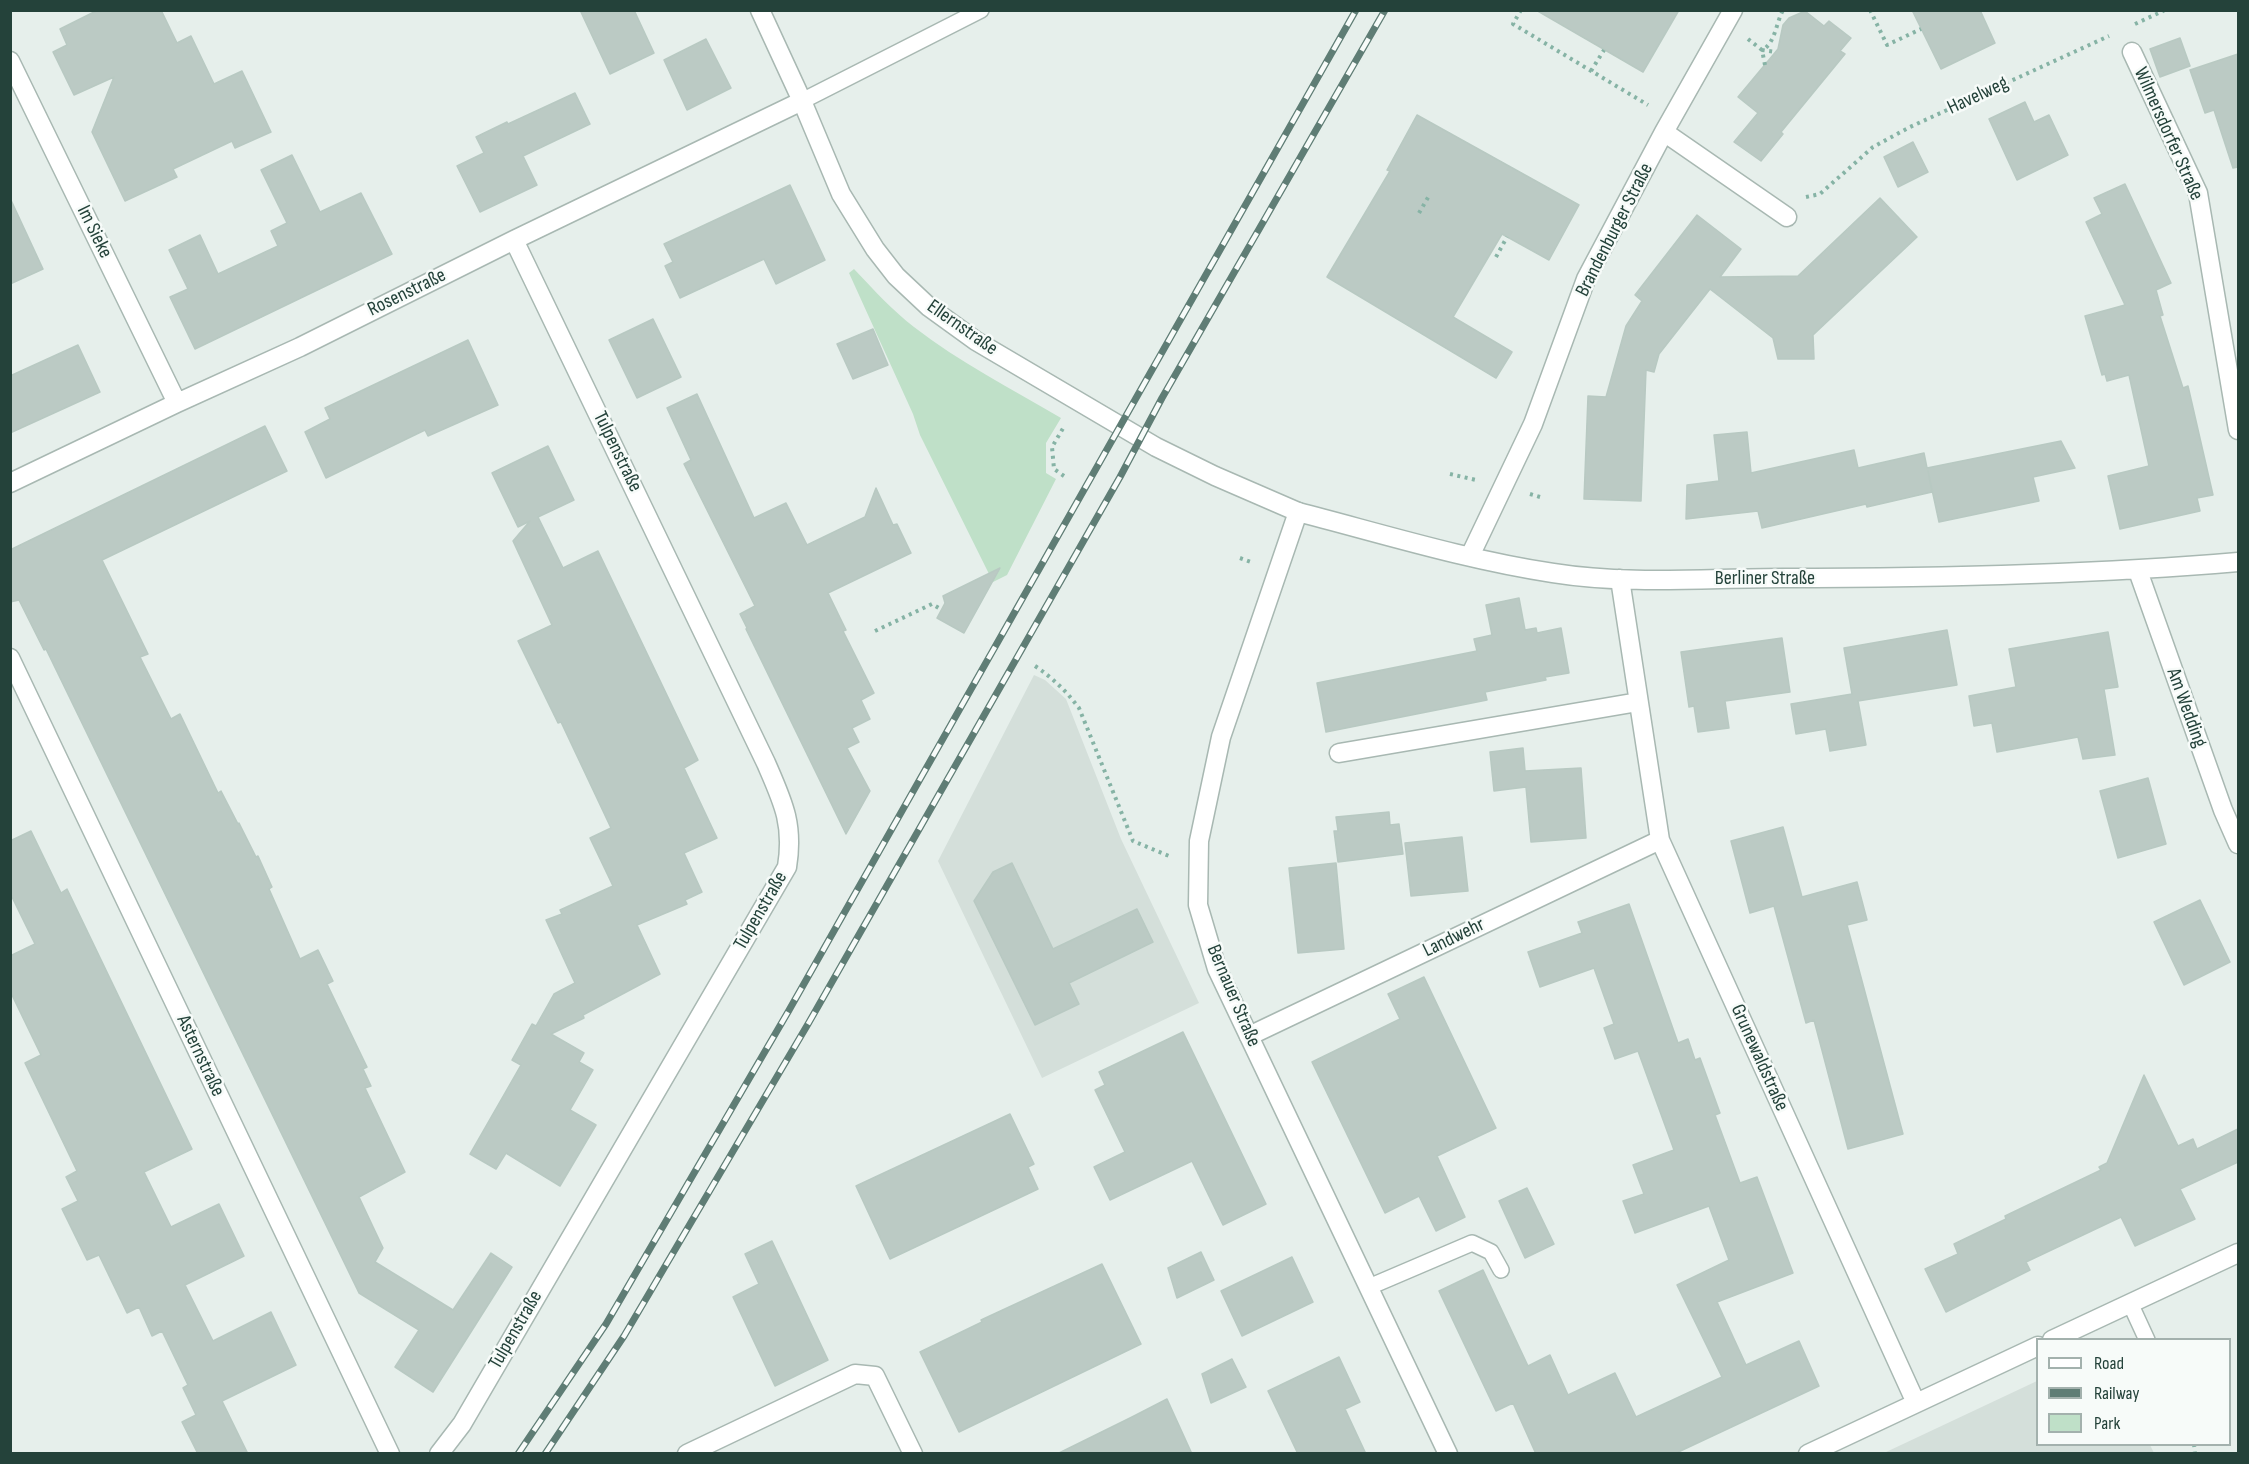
<!DOCTYPE html>
<meta charset="utf-8">
<style>
body{margin:0}
#map{position:relative;width:2249px;height:1464px;overflow:hidden;background:#e6efeb;font-family:"Sofia Sans Condensed",sans-serif}
canvas{display:block}
.frame{position:absolute;inset:0;border:12px solid #24423a;pointer-events:none}
.legend{position:absolute;left:2036px;top:1338px;width:195px;height:108px;box-sizing:border-box;background:#f7fbf9;border:2px solid #a3b1ad;margin:0;padding:8px 10px;list-style:none;font-size:18px;color:#24423a}
.legend li{display:flex;align-items:center;gap:12px;height:30px}
.legend b{width:30px;border:2px solid #a3b1ad}
</style>
<div id="map">
<canvas width="2249" height="1464"></canvas>
<div class="frame"></div>
<ul class="legend">
<li><b style="height:8px;background:#fff"></b>Road</li>
<li><b style="height:8px;background:#5f7d75"></b>Railway</li>
<li><b style="height:16px;background:#bfe0c8"></b>Park</li>
</ul>
</div>
<script>
const ctx = document.querySelector('canvas').getContext('2d');
ctx.lineJoin = 'round';
function paint(path, color) { ctx.fillStyle = color; ctx.fill(path, 'evenodd'); }
function trace(path, color, width, dash) { ctx.strokeStyle = color; ctx.lineWidth = width; ctx.lineCap = dash ? 'butt' : 'round'; ctx.setLineDash(dash || []); ctx.stroke(path); }
function drawText(font, color, halo, rows, align = 'center') {
  ctx.font = font + ' "Sofia Sans Condensed",sans-serif'; ctx.lineWidth = 5; ctx.setLineDash([]); ctx.textBaseline = 'middle'; ctx.strokeStyle = halo; ctx.fillStyle = color; for (const [text, x, y, turn = 0] of rows) {
    ctx.save(); ctx.translate(x, y); ctx.rotate((+turn || 0) * Math.PI / 180); ctx.textAlign = isNaN(turn) ? turn : align; if (halo) ctx.strokeText(text, 0, 0); ctx.fillText(text, 0, 0); ctx.restore();
  }
}
const built = new Path2D(`
 M 1034,675 L 1045,680 L 1066,699 L 1121,839 L 1199,1003 L 1042,1078 L 938,861 Z
 M 2037,1381 L 2038,1444 L 2150,1445 L 2154,1453 L 1884,1453 Z`);
const green = new Path2D(`
 M 854,269 C 873,289 892,310 914,327 C 959,362 1012,389 1061,418 L 1046,443 L 1046,473 L 1056,479 L 1007,575 L 993,582 L 920,435 L 913,414 L 849,273 Z`);
const building = new Path2D(`
 M 98,10 L 161,10 L 177,43 L 191,36 L 214,84 L 242,71 L 271,132 L 235,148 L 232,141 L 173,169 L 177,177 L 125,201 L 92,132 L 114,77 L 74,95 L 53,52 L 67,45 L 60,29 Z
 M 580,10 L 634,10 L 654,53 L 610,74 Z
 M 1536,10 L 1679,10 L 1643,72 Z
 M 1912,10 L 1980,10 L 1995,43 L 1941,69 Z
 M 1805,11 L 1824,26 L 1829,21 L 1851,38 L 1840,51 L 1845,54 L 1781,132 L 1783,134 L 1761,161 L 1734,142 L 1758,113 L 1738,97 L 1778,49 L 1783,25 L 1789,18 Z
 M 2180,38 L 2190,66 L 2160,77 L 2150,49 Z
 M 706,39 L 731,88 L 687,110 L 664,60 Z
 M 2238,54 L 2238,167 L 2233,168 L 2214,110 L 2205,113 L 2190,70 Z
 M 575,93 L 590,124 L 523,156 L 537,185 L 480,212 L 457,166 L 484,153 L 476,137 L 507,122 L 508,124 Z
 M 2025,102 L 2034,122 L 2049,115 L 2068,155 L 2017,180 L 1989,119 Z
 M 1417,115 L 1579,205 L 1549,260 L 1502,234 L 1453,317 L 1512,352 L 1496,378 L 1327,277 L 1390,171 L 1387,170 Z
 M 1913,142 L 1928,172 L 1898,187 L 1884,157 Z
 M 292,155 L 320,212 L 361,193 L 392,254 L 195,349 L 170,297 L 188,289 L 169,250 L 200,235 L 218,274 L 278,246 L 271,231 L 287,223 L 261,170 Z
 M 2125,184 L 2171,283 L 2156,290 L 2163,315 L 2160,316 L 2183,388 L 2188,386 L 2213,495 L 2197,498 L 2200,511 L 2120,529 L 2108,476 L 2149,466 L 2129,375 L 2107,381 L 2105,374 L 2102,375 L 2085,316 L 2125,305 L 2086,222 L 2102,214 L 2094,198 Z
 M 790,185 L 825,260 L 776,284 L 764,259 L 680,298 L 665,266 L 673,262 L 664,244 Z
 M 10,198 L 43,269 L 10,284 Z
 M 1880,198 L 1917,237 L 1813,335 L 1814,359 L 1778,359 L 1773,338 L 1710,289 L 1659,354 L 1654,372 L 1646,370 L 1641,501 L 1584,499 L 1588,396 L 1606,397 L 1626,326 L 1642,301 L 1635,295 L 1697,215 L 1741,249 L 1720,277 L 1798,276 Z
 M 653,319 L 681,377 L 637,398 L 609,340 Z
 M 873,329 L 888,365 L 853,379 L 837,344 Z
 M 468,340 L 498,405 L 428,436 L 425,430 L 326,478 L 305,432 L 330,419 L 325,408 Z
 M 78,345 L 100,392 L 10,433 L 10,376 Z
 M 697,394 L 754,518 L 786,503 L 807,545 L 865,517 L 876,488 L 893,525 L 897,524 L 911,553 L 828,593 L 846,630 L 843,631 L 874,693 L 861,700 L 870,719 L 852,728 L 859,742 L 847,748 L 870,791 L 846,834 L 746,629 L 747,628 L 740,614 L 755,606 L 684,464 L 691,460 L 667,408 Z
 M 265,426 L 287,471 L 102,560 L 148,654 L 140,657 L 171,719 L 180,714 L 218,793 L 221,791 L 238,824 L 239,823 L 256,857 L 258,856 L 272,887 L 269,889 L 300,959 L 318,950 L 333,981 L 327,984 L 367,1067 L 363,1069 L 371,1086 L 365,1088 L 405,1172 L 359,1197 L 383,1248 L 375,1262 L 453,1310 L 491,1253 L 512,1267 L 433,1392 L 395,1367 L 419,1330 L 359,1293 L 46,649 L 44,650 L 19,600 L 10,602 L 10,550 Z
 M 1747,432 L 1751,473 L 1854,450 L 1858,468 L 1924,453 L 1927,468 L 2061,441 L 2075,468 L 2033,477 L 2039,501 L 1939,522 L 1928,471 L 1932,492 L 1867,507 L 1866,504 L 1762,528 L 1758,511 L 1686,519 L 1687,485 L 1719,481 L 1714,435 Z
 M 548,446 L 574,500 L 538,517 L 563,568 L 598,551 L 698,760 L 684,768 L 717,838 L 684,853 L 702,892 L 685,900 L 687,904 L 637,925 L 660,974 L 583,1015 L 584,1018 L 551,1034 L 584,1053 L 579,1062 L 593,1070 L 570,1110 L 596,1125 L 560,1186 L 506,1153 L 496,1169 L 470,1154 L 521,1065 L 512,1060 L 532,1024 L 536,1026 L 554,994 L 575,983 L 546,920 L 562,914 L 560,910 L 613,886 L 590,838 L 611,828 L 561,722 L 558,723 L 518,641 L 552,625 L 513,541 L 530,521 L 518,527 L 492,473 Z
 M 1000,568 L 964,633 L 937,618 L 945,603 L 943,596 Z
 M 1519,598 L 1525,630 L 1536,628 L 1537,633 L 1561,628 L 1569,673 L 1545,677 L 1546,680 L 1485,692 L 1487,700 L 1326,732 L 1317,683 L 1477,651 L 1474,639 L 1492,635 L 1486,605 Z
 M 1947,630 L 1957,685 L 1858,701 L 1866,745 L 1830,751 L 1826,729 L 1796,734 L 1791,704 L 1852,694 L 1844,648 Z
 M 2108,632 L 2118,687 L 2104,689 L 2115,755 L 2083,759 L 2078,737 L 1997,752 L 1992,723 L 1974,726 L 1969,696 L 2016,687 L 2009,649 Z
 M 1782,638 L 1790,692 L 1725,701 L 1729,728 L 1698,732 L 1694,706 L 1689,707 L 1681,652 Z
 M 1523,748 L 1525,771 L 1581,768 L 1586,838 L 1531,842 L 1526,787 L 1494,791 L 1490,752 Z
 M 2148,778 L 2166,844 L 2118,858 L 2100,791 Z
 M 1389,812 L 1390,825 L 1399,824 L 1403,854 L 1338,862 L 1334,831 L 1338,831 L 1336,817 Z
 M 1783,827 L 1802,897 L 1857,882 L 1867,920 L 1847,925 L 1903,1134 L 1848,1149 L 1814,1020 L 1806,1023 L 1774,906 L 1750,913 L 1731,841 Z
 M 31,831 L 61,893 L 67,889 L 192,1149 L 144,1172 L 171,1227 L 219,1204 L 244,1256 L 185,1285 L 213,1341 L 271,1312 L 296,1365 L 222,1401 L 248,1454 L 198,1454 L 182,1422 L 196,1415 L 183,1388 L 188,1385 L 162,1331 L 152,1336 L 139,1307 L 127,1313 L 99,1255 L 87,1260 L 62,1209 L 78,1201 L 66,1177 L 77,1171 L 25,1063 L 41,1055 L 10,991 L 10,956 L 35,944 L 10,893 L 10,841 Z
 M 1462,837 L 1468,891 L 1411,896 L 1405,843 Z
 M 1012,863 L 1053,949 L 1137,909 L 1153,942 L 1069,983 L 1079,1004 L 1035,1025 L 974,901 L 993,872 Z
 M 1336,863 L 1344,949 L 1298,953 L 1289,868 Z
 M 2200,900 L 2230,962 L 2184,985 L 2154,922 Z
 M 1629,904 L 1678,1043 L 1688,1039 L 1695,1060 L 1700,1058 L 1720,1113 L 1715,1115 L 1740,1183 L 1757,1177 L 1793,1273 L 1717,1302 L 1746,1365 L 1799,1341 L 1819,1386 L 1674,1454 L 1536,1454 L 1513,1403 L 1496,1411 L 1439,1291 L 1483,1270 L 1528,1366 L 1550,1355 L 1568,1395 L 1615,1373 L 1636,1417 L 1722,1377 L 1677,1285 L 1729,1260 L 1709,1206 L 1635,1233 L 1623,1201 L 1644,1194 L 1633,1165 L 1674,1150 L 1638,1051 L 1615,1059 L 1604,1028 L 1614,1024 L 1594,968 L 1540,987 L 1528,952 L 1582,933 L 1578,922 Z
 M 1424,977 L 1496,1128 L 1437,1156 L 1465,1217 L 1436,1231 L 1419,1196 L 1385,1213 L 1312,1062 L 1400,1019 L 1388,994 Z
 M 1183,1032 L 1266,1204 L 1223,1225 L 1192,1161 L 1110,1200 L 1094,1167 L 1125,1152 L 1095,1090 L 1105,1085 L 1099,1072 Z
 M 2144,1075 L 2178,1146 L 2193,1139 L 2197,1149 L 2238,1129 L 2238,1162 L 2180,1189 L 2195,1219 L 2135,1246 L 2121,1217 L 2026,1262 L 2030,1270 L 1946,1312 L 1925,1269 L 1958,1254 L 1954,1244 L 2006,1219 L 2005,1216 L 2101,1170 L 2099,1167 L 2107,1163 Z
 M 1010,1114 L 1034,1164 L 1028,1167 L 1038,1189 L 890,1259 L 856,1186 Z
 M 1527,1188 L 1554,1244 L 1525,1258 L 1499,1201 Z
 M 772,1241 L 828,1360 L 775,1386 L 733,1297 L 759,1284 L 745,1254 Z
 M 1201,1252 L 1214,1280 L 1177,1298 L 1168,1268 Z
 M 1292,1257 L 1313,1302 L 1242,1336 L 1221,1291 Z
 M 1102,1264 L 1141,1344 L 959,1432 L 920,1352 L 982,1322 L 981,1320 Z
 M 1339,1357 L 1360,1402 L 1345,1409 L 1366,1454 L 1298,1454 L 1268,1391 Z
 M 1232,1359 L 1246,1387 L 1211,1403 L 1202,1374 Z
 M 1167,1399 L 1192,1454 L 1057,1454 L 1132,1417 Z`);
const path = new Path2D(`
 M 1521,10 L 1513,24 L 1648,105
 M 1870,10 L 1887,45 L 1921,29
 M 2135,24 L 2165,10
 M 1748,39 L 1762,50 C 1775,44 1776,23 1783,10
 M 1765,65 L 1762,50 L 1776,52
 M 1591,71 L 1604,50
 M 1806,197 L 1820,194 L 1873,147 L 1910,127 L 2109,36
 M 1419,213 L 1430,194
 M 1496,257 L 1507,237
 M 1450,474 L 1476,480
 M 1064,476 L 1054,469 L 1052,447 L 1065,425
 M 1530,494 L 1540,497
 M 1240,558 L 1251,562
 M 875,631 L 932,604 L 942,610
 M 1035,666 C 1053,678 1066,691 1079,708 L 1133,841 L 1169,856
 M 2194,1444 L 2195,1454`);
const service = new Path2D(`
 M 802,101 L 981,10
 M 1369,1287 L 1472,1243 L 1491,1252 L 1501,1270
 M 2130,1303 L 2147,1340`);
const minor = new Path2D(`
 M 2132,52 L 2198,193 L 2238,430
 M 10,61 L 177,403
 M 1664,132 L 1787,217
 M 10,483 L 177,403 L 300,347 L 514,240 L 802,101
 M 1298,512 C 1383,534 1467,560 1553,573 C 1628,585 1706,578 1782,578 C 1934,578 2086,575 2238,562
 M 1470,556 L 1533,424 L 1586,279 L 1664,132 L 1733,10
 M 2138,571 L 2223,810 L 2238,844
 M 1620,579 L 1660,840 L 1916,1403
 M 10,658 L 390,1454
 M 1339,753 L 1638,702
 M 1249,1036 L 1660,840
 M 2052,1340 L 2238,1253
 M 439,1454 L 462,1424 L 787,867 C 794,824 783,802 766,763 L 514,240
 M 687,1454 L 855,1374 L 875,1376 L 913,1454
 M 1808,1454 L 2038,1346`);
const tertiary = new Path2D(`
 M 760,10 L 802,101 L 841,194 L 875,249 L 896,276 L 929,307 L 976,341 L 1156,447 L 1215,476 L 1298,512 L 1221,737 L 1199,841 L 1198,905 L 1217,969 L 1448,1454`);
const rail = new Path2D(`
 M 518,1454 L 606,1324 L 788,1012 L 1356,10
 M 545,1454 L 624,1336 L 808,1024 L 1120,477 L 1162,398 L 1385,10`);
const streetNames = [
 ["Havelweg",1978,96,-25],
 ["Wilmersdorfer Straße",2168,134,66],
 ["Brandenburger Straße",1615,230,-63],
 ["Im Sieke",94,232,64],
 ["Rosenstraße",407,293,-26],
 ["Ellernstraße",962,328,35],
 ["Tulpenstraße",617,452,64],
 ["Berliner Straße",1765,579],
 ["Am Wedding",2186,708,70],
 ["Tulpenstraße",761,911,-60],
 ["Landwehr",1454,938,-26],
 ["Bernauer Straße",1233,996,67],
 ["Asternstraße",200,1056,65],
 ["Grunewaldstraße",1759,1058,66],
 ["Tulpenstraße",516,1330,-60]
];
paint(built, '#d4dfda');
paint(green, '#bfe0c8');
paint(building, '#bbcac4');
trace(building, '#b8c9c2', 1.5);
trace(service, '#a8b8b2', 18);
trace(minor, '#a8b8b2', 21);
trace(tertiary, '#a8b8b2', 21);
trace(path, '#86b3a5', 4, [3, 4.5]);
trace(service, '#fff', 15);
trace(minor, '#fff', 18);
trace(tertiary, '#fff', 18);
trace(rail, '#5f7d75', 7);
trace(rail, '#f7fbf9', 4.5, [14]);
drawText('20px', '#24423a', '#f7fbf9', streetNames);
</script>
